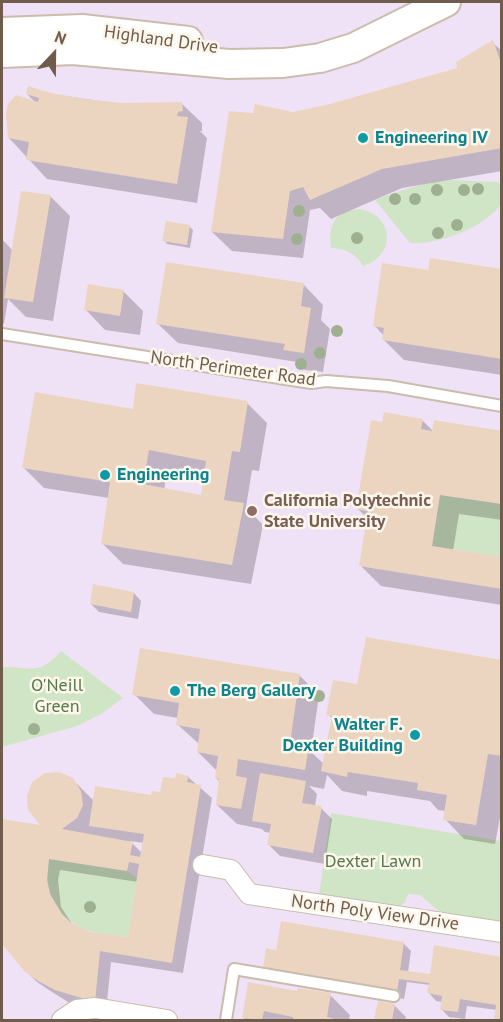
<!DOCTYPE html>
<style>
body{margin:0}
#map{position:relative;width:503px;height:1022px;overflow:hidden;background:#faf3e5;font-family:"PT Sans",sans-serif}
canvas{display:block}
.frame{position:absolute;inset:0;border:3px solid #6f5c4d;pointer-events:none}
.north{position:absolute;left:24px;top:24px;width:60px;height:60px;-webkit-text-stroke:4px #fdf7eb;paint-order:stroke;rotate:22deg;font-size:16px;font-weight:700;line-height:24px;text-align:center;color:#6f5c4d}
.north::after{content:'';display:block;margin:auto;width:21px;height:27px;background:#6f5c4d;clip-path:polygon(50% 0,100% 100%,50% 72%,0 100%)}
</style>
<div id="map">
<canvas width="503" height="1022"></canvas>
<div class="frame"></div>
<div class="north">N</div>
</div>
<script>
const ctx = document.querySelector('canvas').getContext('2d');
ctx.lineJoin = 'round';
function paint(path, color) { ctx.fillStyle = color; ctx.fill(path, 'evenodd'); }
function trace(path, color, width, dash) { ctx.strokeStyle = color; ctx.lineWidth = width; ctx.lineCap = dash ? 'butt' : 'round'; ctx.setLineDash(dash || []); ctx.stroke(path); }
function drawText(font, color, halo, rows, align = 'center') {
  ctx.font = font + ' "PT Sans",sans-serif'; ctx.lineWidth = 5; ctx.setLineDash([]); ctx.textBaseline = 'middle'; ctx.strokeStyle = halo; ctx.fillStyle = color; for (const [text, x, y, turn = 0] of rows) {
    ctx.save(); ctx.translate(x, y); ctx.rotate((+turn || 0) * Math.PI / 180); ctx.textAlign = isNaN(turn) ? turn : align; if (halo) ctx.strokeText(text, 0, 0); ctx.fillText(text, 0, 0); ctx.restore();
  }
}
const education = new Path2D(`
 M 2,2 L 501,2 L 501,1020 L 2,1020 Z`);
const green = new Path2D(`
 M 452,180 L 498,182 L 501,186 L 501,204 C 484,228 439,245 410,243 L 375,200 C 401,190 425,182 452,180 Z
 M 359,209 C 394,214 397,256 363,266 C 357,254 345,248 331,248 C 328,225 334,212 359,209 Z
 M 440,495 L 501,504 L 501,557 L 432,546 Z
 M 61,651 L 123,698 L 101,714 L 77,726 L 2,747 L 2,667 C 31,666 38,677 61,651 Z
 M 331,813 L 501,841 L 501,923 L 441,913 L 420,895 L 408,894 L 405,902 L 399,907 L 319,894 Z
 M 49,859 L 127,871 L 137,878 L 128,937 C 115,936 102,935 90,931 C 59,922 42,891 49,859 Z`);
const shadow = new Path2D(`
 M 492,42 L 502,51 L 502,171 L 402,188 L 331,219 L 320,208 L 310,210 L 303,258 L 232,251 L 212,232 L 254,115 L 293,114 L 331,106 L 458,70 Z
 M 27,94 L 50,94 L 122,104 L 182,104 L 202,123 L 202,131 L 200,131 L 207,138 L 197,203 L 47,179 L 9,138 L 37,104 Z
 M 50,196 L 70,216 L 53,321 L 26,317 L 8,299 L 4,324 L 2,323 L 2,239 L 13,251 Z
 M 189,226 L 193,230 L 190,248 L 167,244 L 164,240 Z
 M 502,270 L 502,375 L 404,360 L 384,340 L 384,336 L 374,325 L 429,271 Z
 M 304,285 L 323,305 L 321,320 L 330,329 L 323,372 L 305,370 L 297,362 L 178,343 L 158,324 Z
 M 123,291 L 143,311 L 140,335 L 105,330 L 86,310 Z
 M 247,403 L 267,423 L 259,471 L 252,470 L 246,507 L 263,525 L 251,584 L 123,564 L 103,544 L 109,498 L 44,488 L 24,468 L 134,410 ZM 168,469 L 205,476 L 202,496 L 164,490 Z
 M 422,420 L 434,432 L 502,433 L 502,520 L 459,514 L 453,551 L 502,558 L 502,605 L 381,586 L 361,566 L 368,519 L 358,509 L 384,424 Z
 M 134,593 L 141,601 L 138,619 L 99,612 L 91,604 Z
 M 502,661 L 502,807 L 495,844 L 464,839 L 445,819 L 446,811 L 438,810 L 430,801 L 367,791 L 367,796 L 342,791 L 327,775 L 324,789 L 309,786 L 317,794 L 315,806 L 321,808 L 332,819 L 325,864 L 280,856 L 269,845 L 271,833 L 265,832 L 262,829 L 237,824 L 217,805 L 220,782 L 216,778 L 217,771 L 198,752 L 199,744 L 177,724 L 178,718 L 154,714 L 134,694 L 299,675 L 319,695 L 311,752 L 324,764 L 333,719 L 328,714 L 358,686 Z
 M 188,777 L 212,798 L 183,973 L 111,962 L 106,1012 L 68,1002 L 52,992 L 37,982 L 25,970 L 2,940 L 2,821 L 45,828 L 72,779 L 94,801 L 152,796 L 161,794 L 176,780 ZM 130,841 L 144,843 L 142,853 ZM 60,870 L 138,882 L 129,939 L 90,933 L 72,924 L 61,907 L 58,880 Z
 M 403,943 L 411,951 L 408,972 L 431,976 L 502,958 L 502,1020 L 495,1020 L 497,1010 L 467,1006 L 465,1019 L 449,1017 L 441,1009 L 442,1002 L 436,1001 L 429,993 L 430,985 L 407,982 L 404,999 L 272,976 L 278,951 Z
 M 298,993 L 330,995 L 350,1015 L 349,1020 L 246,1020 L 244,1018 Z
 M 379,1003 L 394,1005 L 406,1017 L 405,1020 L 376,1020 Z`);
const building = new Path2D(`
 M 493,40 L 502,66 L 502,148 L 382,169 L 310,200 L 303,187 L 290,191 L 283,239 L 211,232 L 229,111 L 253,113 L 255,104 L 293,112 L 330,104 L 457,68 L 456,62 Z
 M 28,86 L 51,93 L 85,99 L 122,103 L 182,102 L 183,111 L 178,112 L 177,116 L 188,117 L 177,184 L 26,160 L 29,142 L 8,138 L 6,113 L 8,104 L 16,95 L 38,102 L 39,98 L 26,94 Z
 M 21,191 L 51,195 L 33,302 L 4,298 Z
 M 166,221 L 190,225 L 187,245 L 162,241 Z
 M 430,258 L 502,269 L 502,359 L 382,340 L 384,328 L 373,326 L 382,263 L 428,270 Z
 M 166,262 L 304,283 L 301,306 L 311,308 L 304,353 L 283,350 L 285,344 L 156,324 Z
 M 88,284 L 124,290 L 120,316 L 84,310 Z
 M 136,383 L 248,401 L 240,452 L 232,451 L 224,500 L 244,503 L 232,565 L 101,544 L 110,482 L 22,468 L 35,392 L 133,409 ZM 149,450 L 206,461 L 201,495 L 143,484 Z
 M 384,412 L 423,419 L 421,429 L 432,431 L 434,420 L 502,431 L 502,504 L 440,495 L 432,546 L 502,557 L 502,589 L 359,566 L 368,511 L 356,509 L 371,420 L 382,422 Z
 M 93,584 L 134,592 L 131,612 L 90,604 Z
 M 366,637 L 502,660 L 502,756 L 488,754 L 476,825 L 443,820 L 447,795 L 417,790 L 418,783 L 348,772 L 347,777 L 321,771 L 332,716 L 326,715 L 333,680 L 357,684 Z
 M 140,648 L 300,674 L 290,743 L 309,747 L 305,770 L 238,759 L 236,776 L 247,778 L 241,809 L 216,805 L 219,779 L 215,778 L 218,756 L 197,752 L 200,729 L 176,725 L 179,703 L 132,695 Z
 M 59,772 L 73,778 L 81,791 L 83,805 L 77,818 L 62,829 L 133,842 L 130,855 L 140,857 L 144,834 L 89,826 L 95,786 L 151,795 L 152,791 L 160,792 L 163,777 L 175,778 L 176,773 L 189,776 L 187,782 L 201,785 L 172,963 L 100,951 L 95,1002 L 55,990 L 38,981 L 24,971 L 2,944 L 2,819 L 40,825 L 28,810 L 27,796 L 32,782 L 45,773 ZM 49,859 L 127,871 L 129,862 L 139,864 L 128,937 L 91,932 L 71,923 L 62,914 L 50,894 L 47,880 Z
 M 260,773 L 306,781 L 302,803 L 322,806 L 313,853 L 267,845 L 271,824 L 252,821 Z
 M 281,921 L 404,942 L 400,970 L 430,974 L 434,945 L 502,957 L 502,1020 L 494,1020 L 496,1005 L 460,999 L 458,1012 L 440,1010 L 442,996 L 427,993 L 429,983 L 399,979 L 397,992 L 263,969 L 266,948 L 276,950 Z
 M 248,982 L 297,991 L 297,988 L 331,993 L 327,1017 L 339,1020 L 293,1020 L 293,1017 L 264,1011 L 262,1020 L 242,1018 Z
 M 378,1001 L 395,1004 L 392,1020 L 374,1020 Z`);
const lane = new Path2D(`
 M 2,334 L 311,383 L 326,381 L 388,386 L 502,406
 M 226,1020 L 234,969 L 394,996`);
const street = new Path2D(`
 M 203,865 L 231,870 L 249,894 L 502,932
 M 62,1020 L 77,1010 L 95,1008 L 167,1020`);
const secondary = new Path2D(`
 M 2,32 L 82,29 L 188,41
 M 2,53 L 73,50 L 229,64 L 283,63 L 320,58 L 353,48 L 446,2`);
const trees = [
 [478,189],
 [437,190],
 [464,190],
 [395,199],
 [415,199],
 [299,211],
 [457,225],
 [438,233],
 [357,238],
 [297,239],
 [337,331],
 [320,353],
 [301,364],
 [319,696],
 [34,729],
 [90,907]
];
const markers = [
 [363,138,6,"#0f9aa8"],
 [105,475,6,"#0f9aa8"],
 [252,511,6,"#8d6e63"],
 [175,691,6,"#0f9aa8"],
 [415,735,6,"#0f9aa8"]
];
const streetNames = [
 ["Highland Drive",161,40,8],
 ["North Perimeter Road",233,369,8],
 ["North Poly View Drive",375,913,8]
];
const cultureNames = [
 ["Engineering IV",375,138],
 ["Engineering",117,475],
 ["The Berg Gallery",187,691],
 ["Walter F.",403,725,"right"],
 ["Dexter Building",403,746,"right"]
];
const educationNames = [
 ["California Polytechnic",264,501],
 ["State University",264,522]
];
const parkNames = [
 ["O'Neill",57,686],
 ["Green",57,707],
 ["Dexter Lawn",373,862]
];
paint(education, '#f0e2f6');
paint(green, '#d0e5c5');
paint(shadow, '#0003');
paint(building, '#ecd5c0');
trace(lane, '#c9bcad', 14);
trace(street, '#c9bcad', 22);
trace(secondary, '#ccbcab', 32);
trace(lane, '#fff', 10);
trace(street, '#fff', 20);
trace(secondary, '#fff', 28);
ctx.fillStyle = '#9fb090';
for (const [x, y] of trees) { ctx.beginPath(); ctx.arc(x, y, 6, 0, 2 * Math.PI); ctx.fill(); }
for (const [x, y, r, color] of markers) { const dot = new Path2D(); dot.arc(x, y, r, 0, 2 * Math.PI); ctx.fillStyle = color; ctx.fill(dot); trace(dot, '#fdf7eb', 2); }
drawText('18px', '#6f5c4d', '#fdf7eb', streetNames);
drawText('bold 18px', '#0d838f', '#fdf7eb', cultureNames, 'left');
drawText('bold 18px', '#785e54', '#fdf7eb', educationNames, 'left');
drawText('18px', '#547a4a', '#fdf7eb', parkNames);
</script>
